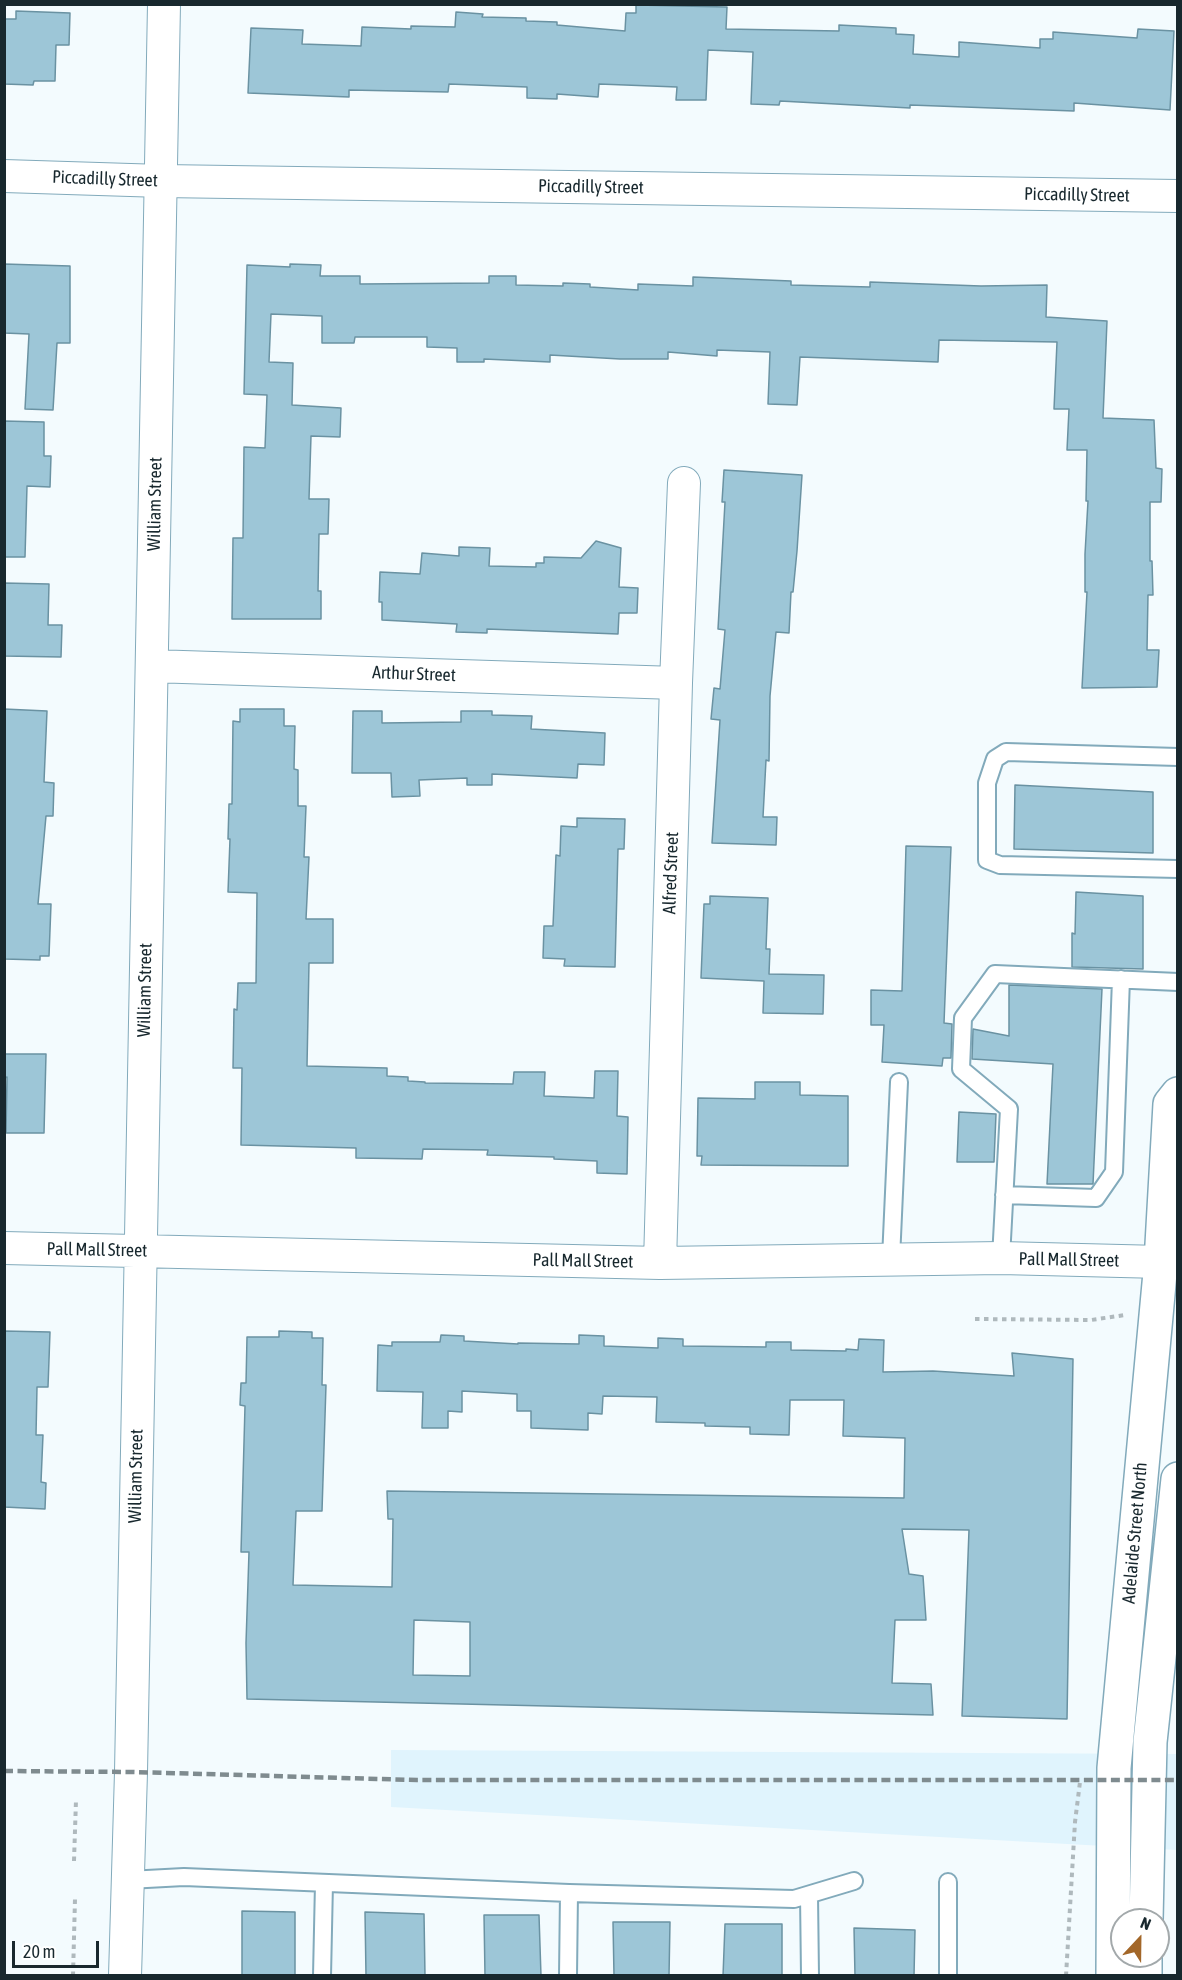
<!DOCTYPE html>
<style>
body{margin:0}
#map{position:relative;width:1182px;height:1980px;overflow:hidden;background:#f3fbfe;font-family:"Asap Condensed",sans-serif}
canvas{display:block}
.frame{position:absolute;inset:0;border:6px solid #18282e;pointer-events:none}
.north{position:absolute;left:1110px;top:1908px;width:60px;height:60px;box-sizing:border-box;background:#fff;border:2px solid #a3a9ab;border-radius:50%;rotate:22deg;font-size:16px;font-weight:700;line-height:24px;text-align:center;color:#18282e}
.north::after{content:'';display:block;margin:auto;width:21px;height:27px;background:#a36729;clip-path:polygon(50% 0,100% 100%,50% 72%,0 100%)}
.scale{position:absolute;left:12px;top:1941px;width:87px;height:27px;box-sizing:border-box;border:3px solid #18282e;border-top:0;padding-left:8px;font-size:18px;line-height:21px;white-space:nowrap;color:#18282e;-webkit-text-stroke:4px #fff;paint-order:stroke}
</style>
<div id="map">
<canvas width="1182" height="1980"></canvas>
<div class="frame"></div>
<div class="north">N</div>
<div class="scale">20 m</div>
</div>
<script>
const ctx = document.querySelector('canvas').getContext('2d');
ctx.lineJoin = 'round';
function paint(path, color) { ctx.fillStyle = color; ctx.fill(path, 'evenodd'); }
function trace(path, color, width, dash) { ctx.strokeStyle = color; ctx.lineWidth = width; ctx.lineCap = dash ? 'butt' : 'round'; ctx.setLineDash(dash || []); ctx.stroke(path); }
function drawText(font, color, halo, rows, align = 'center') {
  ctx.font = font + ' "Asap Condensed",sans-serif'; ctx.lineWidth = 5; ctx.setLineDash([]); ctx.textBaseline = 'middle'; ctx.strokeStyle = halo; ctx.fillStyle = color; for (const [text, x, y, turn = 0] of rows) {
    ctx.save(); ctx.translate(x, y); ctx.rotate((+turn || 0) * Math.PI / 180); ctx.textAlign = isNaN(turn) ? turn : align; if (halo) ctx.strokeText(text, 0, 0); ctx.fillText(text, 0, 0); ctx.restore();
  }
}
const built = new Path2D(`
 M 391,1750 L 1177,1754 L 1177,1850 L 391,1807 Z`);
const building = new Path2D(`
 M 636,5 L 727,7 L 726,29 L 839,31 L 839,25 L 896,28 L 896,34 L 914,35 L 913,54 L 959,57 L 959,42 L 1040,48 L 1040,39 L 1053,39 L 1053,32 L 1137,38 L 1138,29 L 1174,31 L 1170,110 L 1074,103 L 1074,111 L 910,105 L 910,108 L 780,101 L 779,105 L 751,104 L 753,52 L 708,50 L 706,100 L 676,100 L 677,87 L 599,84 L 598,97 L 557,94 L 557,99 L 527,98 L 527,87 L 449,84 L 448,92 L 349,90 L 349,97 L 248,93 L 251,28 L 303,30 L 302,44 L 361,46 L 362,27 L 411,29 L 411,26 L 455,27 L 456,12 L 483,14 L 482,17 L 526,18 L 526,21 L 557,22 L 557,25 L 625,31 L 626,13 L 636,13 Z
 M 16,11 L 70,13 L 69,45 L 56,45 L 55,81 L 34,81 L 33,85 L 4,84 L 4,19 L 16,19 Z
 M 4,264 L 70,266 L 70,343 L 57,343 L 53,410 L 25,409 L 29,334 L 4,333 Z
 M 290,264 L 321,265 L 320,276 L 360,276 L 360,284 L 489,283 L 489,276 L 516,276 L 516,285 L 563,286 L 563,283 L 590,284 L 590,287 L 638,290 L 638,284 L 693,286 L 693,277 L 791,281 L 791,285 L 870,287 L 870,282 L 981,286 L 1047,285 L 1046,317 L 1107,321 L 1103,418 L 1154,420 L 1156,468 L 1162,469 L 1161,502 L 1150,502 L 1150,561 L 1152,561 L 1153,595 L 1148,595 L 1147,650 L 1159,650 L 1157,687 L 1082,688 L 1087,592 L 1085,592 L 1085,554 L 1088,501 L 1086,501 L 1087,450 L 1067,450 L 1069,409 L 1054,409 L 1057,342 L 939,340 L 938,362 L 800,357 L 797,405 L 768,404 L 770,352 L 717,350 L 717,356 L 668,352 L 668,359 L 620,359 L 550,355 L 550,362 L 484,359 L 484,362 L 457,362 L 457,348 L 427,347 L 427,337 L 355,337 L 354,343 L 322,343 L 322,316 L 271,314 L 269,362 L 293,363 L 292,405 L 341,408 L 340,437 L 311,436 L 309,499 L 329,499 L 328,534 L 319,534 L 318,591 L 321,591 L 321,619 L 232,619 L 233,538 L 243,538 L 244,447 L 265,448 L 267,395 L 244,394 L 247,265 L 290,267 Z
 M 4,421 L 44,422 L 44,456 L 51,456 L 50,487 L 27,486 L 25,557 L 4,557 Z
 M 724,470 L 802,475 L 797,551 L 793,592 L 791,592 L 789,633 L 776,632 L 770,696 L 769,761 L 766,760 L 763,817 L 777,817 L 776,845 L 712,843 L 720,720 L 711,719 L 714,688 L 720,689 L 725,630 L 718,629 L 725,502 L 722,502 Z
 M 596,541 L 621,548 L 619,587 L 638,588 L 637,613 L 619,613 L 618,634 L 487,629 L 487,633 L 456,632 L 457,624 L 382,620 L 382,602 L 379,602 L 380,572 L 420,574 L 422,553 L 459,556 L 459,547 L 490,548 L 489,566 L 536,567 L 536,563 L 544,563 L 544,557 L 581,558 Z
 M 4,583 L 49,584 L 48,625 L 62,625 L 61,657 L 4,656 Z
 M 4,709 L 47,711 L 44,782 L 54,783 L 53,816 L 46,816 L 38,904 L 51,904 L 49,956 L 40,956 L 40,960 L 4,959 Z
 M 240,709 L 284,709 L 284,726 L 295,726 L 294,769 L 298,770 L 298,806 L 306,806 L 304,857 L 309,857 L 306,919 L 333,919 L 333,963 L 309,963 L 307,1066 L 387,1068 L 387,1076 L 408,1077 L 408,1081 L 425,1082 L 425,1083 L 513,1084 L 514,1072 L 545,1072 L 544,1096 L 594,1098 L 595,1071 L 618,1071 L 617,1116 L 628,1117 L 627,1174 L 597,1173 L 597,1161 L 554,1159 L 554,1157 L 487,1155 L 488,1150 L 423,1149 L 422,1159 L 356,1158 L 356,1148 L 241,1145 L 242,1068 L 233,1068 L 234,1009 L 237,1010 L 238,983 L 256,983 L 257,893 L 228,892 L 230,839 L 228,839 L 229,804 L 232,804 L 233,721 L 240,722 Z
 M 353,711 L 382,711 L 382,723 L 461,722 L 461,711 L 492,711 L 492,715 L 532,716 L 531,729 L 605,733 L 604,765 L 578,764 L 577,778 L 492,774 L 492,785 L 467,785 L 467,778 L 419,780 L 420,796 L 392,797 L 391,773 L 352,773 Z
 M 1015,785 L 1153,792 L 1153,853 L 1014,849 Z
 M 577,818 L 625,819 L 624,849 L 618,849 L 615,967 L 564,966 L 565,959 L 543,958 L 544,926 L 553,926 L 556,855 L 560,856 L 561,826 L 577,827 Z
 M 906,846 L 951,847 L 944,1023 L 952,1024 L 951,1058 L 943,1058 L 942,1066 L 882,1062 L 884,1025 L 871,1025 L 871,990 L 902,991 Z
 M 1076,892 L 1143,896 L 1143,969 L 1072,967 L 1072,933 L 1075,934 Z
 M 710,896 L 768,898 L 766,949 L 770,949 L 769,974 L 824,975 L 823,1014 L 763,1013 L 764,981 L 701,978 L 704,904 L 710,904 Z
 M 1009,985 L 1102,989 L 1093,1184 L 1047,1184 L 1053,1064 L 972,1059 L 973,1029 L 1009,1036 Z
 M 4,1054 L 46,1054 L 44,1133 L 6,1133 L 7,1077 L 4,1078 Z
 M 755,1082 L 800,1082 L 800,1095 L 848,1096 L 848,1166 L 701,1165 L 702,1156 L 697,1156 L 698,1098 L 755,1099 Z
 M 959,1112 L 996,1114 L 994,1162 L 957,1162 Z
 M 4,1331 L 50,1332 L 48,1387 L 37,1387 L 36,1435 L 43,1435 L 41,1482 L 46,1483 L 45,1509 L 4,1507 Z
 M 279,1331 L 312,1332 L 312,1338 L 323,1338 L 322,1385 L 326,1385 L 322,1511 L 296,1511 L 293,1585 L 392,1587 L 393,1519 L 388,1519 L 387,1491 L 904,1498 L 905,1438 L 843,1436 L 844,1400 L 790,1400 L 789,1435 L 750,1434 L 750,1427 L 705,1426 L 705,1423 L 656,1422 L 657,1397 L 603,1396 L 602,1414 L 588,1413 L 588,1430 L 531,1428 L 531,1411 L 517,1411 L 517,1394 L 462,1391 L 462,1412 L 448,1411 L 448,1428 L 422,1428 L 423,1392 L 377,1391 L 378,1345 L 392,1346 L 392,1342 L 440,1342 L 441,1335 L 464,1336 L 464,1341 L 518,1344 L 518,1343 L 579,1344 L 579,1335 L 604,1336 L 604,1346 L 658,1348 L 658,1338 L 683,1339 L 683,1346 L 766,1347 L 766,1342 L 791,1342 L 791,1350 L 846,1351 L 846,1349 L 858,1350 L 859,1339 L 884,1340 L 883,1372 L 933,1371 L 1014,1376 L 1012,1353 L 1073,1359 L 1067,1719 L 962,1716 L 969,1530 L 902,1529 L 909,1574 L 923,1576 L 926,1620 L 895,1620 L 892,1683 L 931,1684 L 933,1715 L 247,1699 L 246,1643 L 249,1552 L 241,1552 L 245,1406 L 240,1405 L 241,1383 L 246,1383 L 247,1337 L 279,1337 ZM 414,1620 L 470,1622 L 470,1676 L 413,1675 Z
 M 242,1911 L 295,1912 L 295,1976 L 242,1976 Z
 M 365,1912 L 424,1914 L 425,1976 L 366,1976 Z
 M 484,1915 L 539,1915 L 541,1976 L 485,1976 Z
 M 613,1922 L 670,1922 L 669,1976 L 614,1976 Z
 M 725,1924 L 782,1924 L 782,1976 L 723,1976 Z
 M 854,1928 L 915,1930 L 914,1976 L 855,1976 Z`);
const path = new Path2D(`
 M 975,1319 L 1091,1320 L 1125,1315 L 1124,1317
 M 74,1861 L 76,1800
 M 73,1976 L 75,1899
 M 1066,1976 L 1075,1822 L 1080,1782`);
const service = new Path2D(`
 M 1178,757 L 1006,752 L 995,759 L 987,783 L 987,860 L 1000,865 L 1178,869
 M 1004,1195 L 1096,1198 L 1114,1172 L 1121,979
 M 1001,1258 L 1009,1109 L 961,1069 L 963,1018 L 995,974 L 1178,982
 M 891,1259 L 899,1082
 M 128,1880 L 184,1877 L 569,1893 L 794,1899 L 854,1881
 M 948,1882 L 948,1976
 M 809,1895 L 810,1976
 M 322,1976 L 324,1883
 M 568,1976 L 569,1893`);
const minor = new Path2D(`
 M 4,176 L 162,181 L 1178,196
 M 152,666 L 676,683
 M 4,1248 L 660,1263 L 1001,1258 L 1161,1262
 M 660,1263 L 676,683 L 684,483
 M 125,1976 L 131,1772 L 164,4`);
const secondary = new Path2D(`
 M 1146,1920 L 1150,1742 L 1178,1479
 M 1113,1976 L 1114,1768 L 1161,1262 L 1170,1104 L 1178,1094
 M 1145,1976 L 1145,1956`);
const rail = new Path2D(`
 M 4,1771 L 131,1772 L 417,1780 L 1178,1780`);
const streetNames = [
 ["Piccadilly Street",105,179,2],
 ["Piccadilly Street",591,187,1],
 ["Piccadilly Street",1077,195,1],
 ["William Street",155,504,-89],
 ["Arthur Street",414,674,2],
 ["Alfred Street",671,873,-88],
 ["William Street",145,990,-89],
 ["Pall Mall Street",97,1250,1],
 ["Pall Mall Street",1069,1260,1],
 ["Pall Mall Street",583,1261,1],
 ["William Street",136,1476,-89],
 ["Adelaide Street North",1135,1533,-85]
];
paint(built, '#e0f4fd');
paint(building, '#9dc6d7');
trace(building, '#6a92a2', 1.5);
trace(service, '#82aabb', 20);
trace(minor, '#82aabb', 34);
trace(secondary, '#82aabb', 36);
trace(path, '#afb9bd', 4, [4.5, 4.5]);
trace(service, '#fff', 16);
trace(minor, '#fff', 32);
trace(secondary, '#fff', 33);
trace(rail, '#7f8b8f', 4.5, [9, 4.5]);
drawText('18px', '#18282e', '#fff', streetNames);
</script>
